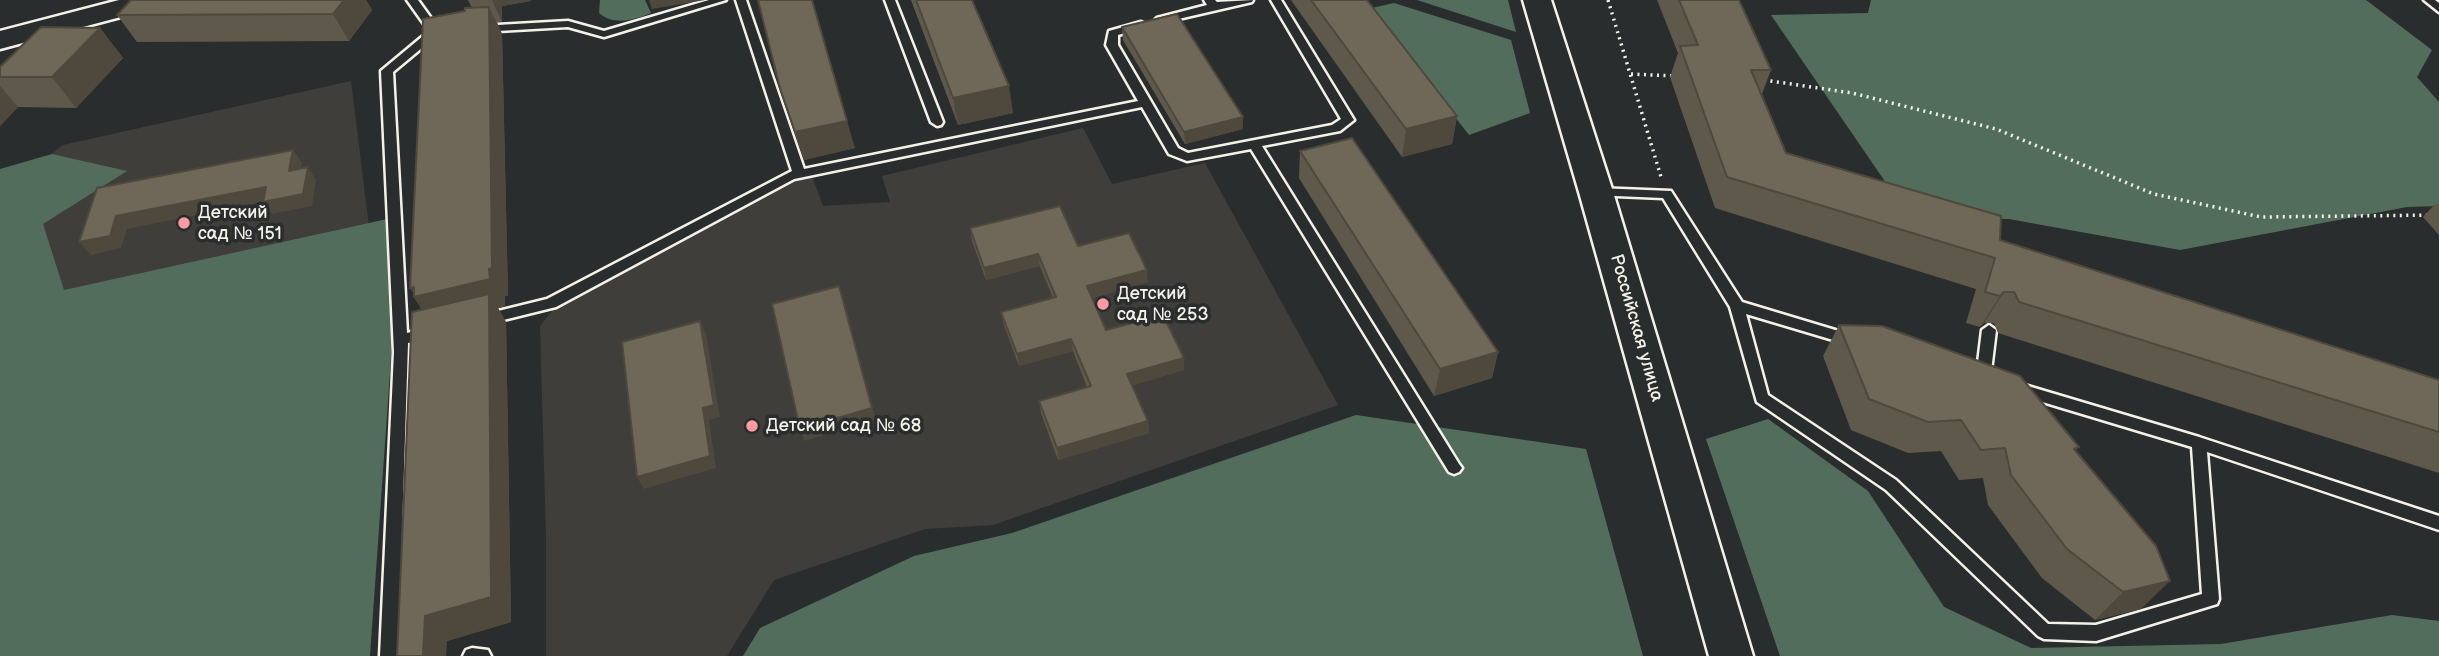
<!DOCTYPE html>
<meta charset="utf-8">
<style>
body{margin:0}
canvas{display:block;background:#2a2d2e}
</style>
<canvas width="2439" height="656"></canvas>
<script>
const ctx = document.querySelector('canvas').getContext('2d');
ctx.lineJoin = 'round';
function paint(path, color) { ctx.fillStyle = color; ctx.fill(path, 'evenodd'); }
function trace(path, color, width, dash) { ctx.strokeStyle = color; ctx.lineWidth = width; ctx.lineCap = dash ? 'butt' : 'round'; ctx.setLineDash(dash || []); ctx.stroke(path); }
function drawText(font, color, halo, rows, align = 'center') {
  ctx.font = font + ' "Balsamiq Sans",sans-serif'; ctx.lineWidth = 7; ctx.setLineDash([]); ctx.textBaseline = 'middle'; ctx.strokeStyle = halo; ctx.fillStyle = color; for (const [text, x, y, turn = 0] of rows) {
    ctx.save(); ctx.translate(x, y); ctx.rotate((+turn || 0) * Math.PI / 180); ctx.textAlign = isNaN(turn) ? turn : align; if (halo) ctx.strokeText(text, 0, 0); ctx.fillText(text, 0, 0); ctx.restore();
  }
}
const built = new Path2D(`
 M 351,81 L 372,251 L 0,337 L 0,195 L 63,145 Z
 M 1083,128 L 1112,184 L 1205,163 L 1338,405 L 993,525 L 925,529 L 774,580 L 727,656 L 546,656 L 546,536 L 540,326 L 572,286 L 768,186 L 812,176 L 823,206 L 890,202 L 882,176 Z`);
const green = new Path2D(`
 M 600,0 L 645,0 L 651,13 C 634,20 614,26 599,13 Z
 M 1417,0 L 1508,0 L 1516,32 Z
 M 1871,0 L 2366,0 L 2432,50 L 2417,77 L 2439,102 L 2439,206 L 2407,207 L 2180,250 L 2009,219 L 1910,218 L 1771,15 L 1868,13 Z
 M 1394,3 L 1511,40 L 1530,113 L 1469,135 L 1373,13 L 1372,8 Z
 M 52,154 L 127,171 L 43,224 L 64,290 L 401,216 L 370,656 L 0,656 L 0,169 Z
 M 1356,415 L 1586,449 L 1643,656 L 743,656 L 760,628 L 914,556 L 1012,533 Z
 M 1768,419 L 1868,491 L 1944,607 L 2031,648 L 2221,644 L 2392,615 L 2439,621 L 2439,656 L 1780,656 L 1706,439 Z`);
const path = new Path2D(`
 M 1608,0 L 1661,177
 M 1631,74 L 1675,76
 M 1764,80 L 1852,93 L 1996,129 L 2154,194 L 2261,217 L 2439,215`);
const lane = new Path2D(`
 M 407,0 L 418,0 L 441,32 L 393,72 L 407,333 L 429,328 L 436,333 L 434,337 L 408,343 L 398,656 L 380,656 L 394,352 L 381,71 L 429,31 Z
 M 709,0 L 726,0 L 604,37 L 568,27 L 480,32 L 474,29 L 480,26 L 568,21 L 604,31 Z
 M 736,0 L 746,0 L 804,169 L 1138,101 L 1106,45 L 1109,31 L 1141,22 L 1147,25 L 1145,27 L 1118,35 L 1118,45 L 1178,148 L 1188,153 L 1332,125 L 1341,119 L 1271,0 L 1281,0 L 1354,120 L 1340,131 L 1262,146 L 1459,464 L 1462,468 L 1459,472 L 1454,474 L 1449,472 L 1251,149 L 1187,161 L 1169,154 L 1142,107 L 794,179 L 556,307 L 483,325 L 478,324 L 476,320 L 478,316 L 547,299 L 792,171 Z
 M 885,0 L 895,0 L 943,122 L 941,125 L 937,126 L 931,122 Z
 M 1204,0 L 1215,0 L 1217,2 L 1253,0 L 1252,2 L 1161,23 L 1155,20 L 1157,18 L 1207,5 Z
 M 2424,0 L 2435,0 L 2439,3 L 2439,12 Z
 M 1596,188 L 1671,191 L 1742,302 L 1855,336 L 1857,340 L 1855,344 L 1850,345 L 1746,314 L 1768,395 L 1896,480 L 2048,624 L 2096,625 L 2202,594 L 2192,447 L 2016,394 L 2014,390 L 2016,386 L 2021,384 L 2199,437 L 2439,516 L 2439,530 L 2207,452 L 2219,599 L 2217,604 L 2096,641 L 2044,639 L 2038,636 L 1886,490 L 1757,402 L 1730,307 L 1663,198 L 1592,195 L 1590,192 Z
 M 1989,325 L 1996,330 L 1990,379 L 1988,383 L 1978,383 L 1976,379 L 1982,330 Z
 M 472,648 L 488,650 L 491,656 L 463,656 L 466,650 Z`);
const secondary = new Path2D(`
 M 119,0 L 166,0 L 162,6 L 0,49 L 0,31 Z
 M 1523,0 L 1551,0 L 1613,192 L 1753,656 L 1709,656 L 1579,192 Z`);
const wall = new Path2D(`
 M 131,0 L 366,0 L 372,10 L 349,41 L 137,42 L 117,15 Z
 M 468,0 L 531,0 L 531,1 L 502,6 L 502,22 L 497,22 L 502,34 L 508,296 L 505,296 L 505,306 L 498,308 L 506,322 L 511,622 L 447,641 L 422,310 L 414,297 L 465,11 L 472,8 Z
 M 911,0 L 972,0 L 1013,113 L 958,125 Z
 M 1291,0 L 1367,0 L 1457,116 L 1452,144 L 1402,157 Z
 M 1657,0 L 1739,0 L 1771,70 L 1762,94 L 1786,153 L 2000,240 L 2439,380 L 2439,473 L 1998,333 L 1994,323 L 1984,323 L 1980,327 L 1966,323 L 1976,289 L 1715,208 L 1670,77 L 1678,53 Z
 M 1122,27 L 1243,129 L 1185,144 L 1123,40 Z
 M 100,28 L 123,58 L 76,108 L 18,107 L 0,126 L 0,67 Z
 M 780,88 L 855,148 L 804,160 Z
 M 1300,151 L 1498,352 L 1492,378 L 1434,396 L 1299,178 Z
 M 2435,204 L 2439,204 L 2439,235 L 2423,217 Z
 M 970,228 L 1078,246 L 1148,282 L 1092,298 L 1106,330 L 1184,370 L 1132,385 L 1148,421 L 1149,433 L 1058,460 L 1041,413 L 1039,401 L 1087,387 L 1073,351 L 1019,366 L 1004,325 L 1001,312 L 1053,298 L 1040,266 L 986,280 L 972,241 Z
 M 1839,325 L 2076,451 L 2141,609 L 2095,620 L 2042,578 L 1988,505 L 1983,478 L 1959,480 L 1941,451 L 1908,453 L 1851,430 L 1823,356 Z`);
const shadedWall = new Path2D(`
 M 344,0 L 366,0 L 372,10 L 349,41 L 333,14 Z
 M 492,0 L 531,0 L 531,1 L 502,6 L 502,22 Z
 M 649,0 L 705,0 L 652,9 Z
 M 489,7 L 502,34 L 508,296 L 505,296 L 505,306 L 498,308 L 506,322 L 511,622 L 447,641 L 446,656 L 423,656 L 431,324 L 414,297 L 416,297 L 410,288 Z
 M 100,28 L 123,58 L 76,108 L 52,77 Z
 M 0,86 L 18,107 L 0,126 Z
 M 1009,86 L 1013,113 L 958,125 L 953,98 Z
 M 1457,116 L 1452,144 L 1402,157 L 1406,129 Z
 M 1243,117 L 1243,129 L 1185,144 L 1184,132 Z
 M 847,121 L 855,148 L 804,160 L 795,132 Z
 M 293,150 L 302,163 L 298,183 L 289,171 Z
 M 308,167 L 316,180 L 312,206 L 272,214 L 263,202 L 127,229 L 121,248 L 91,255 L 79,242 L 116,216 Z
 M 1038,254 L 1040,266 L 986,280 L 984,268 Z
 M 1147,270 L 1148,282 L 1088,299 L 1087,286 Z
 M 2004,292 L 1984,323 L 1980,327 L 2000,296 Z
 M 843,299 L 876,420 L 804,441 L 800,429 Z
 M 700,321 L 706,334 L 720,417 L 709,420 L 716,468 L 644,489 L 637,477 L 703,408 Z
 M 1071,339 L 1073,351 L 1019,366 L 1017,354 Z
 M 1498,352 L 1492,378 L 1434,396 L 1440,369 Z
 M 1184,358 L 1184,370 L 1128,387 L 1127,374 Z
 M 1148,421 L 1149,433 L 1058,460 L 1057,448 Z
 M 2170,581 L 2141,609 L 2095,620 L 2123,592 Z`);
const building = new Path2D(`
 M 131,0 L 344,0 L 333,14 L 117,15 Z
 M 758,0 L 812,0 L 847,121 L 795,132 L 780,88 Z
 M 916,0 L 972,0 L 1009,86 L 953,98 Z
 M 1311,0 L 1367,0 L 1457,116 L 1406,129 Z
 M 1679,0 L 1739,0 L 1771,70 L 1751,70 L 1786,153 L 2001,216 L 2000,240 L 2439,380 L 2439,432 L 2019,302 L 2014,292 L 2004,292 L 2000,296 L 1985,292 L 1995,258 L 1727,177 L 1680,46 L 1698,45 Z
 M 489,7 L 492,268 L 489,269 L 490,279 L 414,297 L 414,287 L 410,288 L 423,19 L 465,11 L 465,8 Z
 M 1177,14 L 1243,117 L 1184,132 L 1122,27 Z
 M 41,27 L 100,28 L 52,77 L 0,77 L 0,67 Z
 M 1352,138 L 1498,352 L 1440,369 L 1300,151 Z
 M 293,150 L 289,171 L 308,167 L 303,194 L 263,202 L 266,187 L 116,216 L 110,236 L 79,242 L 97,188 Z
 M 1060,206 L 1078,246 L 1129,233 L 1147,270 L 1087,286 L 1106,330 L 1163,315 L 1184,358 L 1127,374 L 1148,421 L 1057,448 L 1039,401 L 1091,386 L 1071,339 L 1017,354 L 1001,312 L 1056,297 L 1038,254 L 984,268 L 970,228 Z
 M 839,286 L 872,408 L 800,429 L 772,304 Z
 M 489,294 L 491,597 L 425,616 L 423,656 L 397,656 L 412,312 Z
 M 700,321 L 714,405 L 703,408 L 710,456 L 637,477 L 622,342 Z
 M 1839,325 L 1882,326 L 2020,376 L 2079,447 L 2074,449 L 2156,546 L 2170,581 L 2123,592 L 2067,549 L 2011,475 L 2005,448 L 1981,450 L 1961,420 L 1928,422 L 1869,399 Z`);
const markers = [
 [184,223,7,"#ff9aa2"],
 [1103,304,7,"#ff9aa2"],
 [752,426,7,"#ff9aa2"]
];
const poiNames = [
 ["Детский",198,213],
 ["сад № 151",198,234],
 ["Детский",1117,294],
 ["сад № 253",1117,315],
 ["Детский сад № 68",766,426]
];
const streetNames = [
 ["Российская улица",1636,328,74]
];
paint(built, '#3f3e3a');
paint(green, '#536d5c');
trace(lane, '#f4f1e8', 5);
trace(secondary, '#f4f1e8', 5);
trace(path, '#f4f1e8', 3.5, [2, 4.5]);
paint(lane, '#2a2d2e');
paint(secondary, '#2a2d2e');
paint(wall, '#5f594b');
paint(shadedWall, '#4e483d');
paint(building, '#6f6757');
trace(building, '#4e483d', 2);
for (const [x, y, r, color] of markers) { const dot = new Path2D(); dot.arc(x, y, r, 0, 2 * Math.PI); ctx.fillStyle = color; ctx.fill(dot); trace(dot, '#2a2d2e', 2.5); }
drawText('18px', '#f4f1e8', '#2a2d2e', poiNames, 'left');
drawText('18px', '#f4f1e8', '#2a2d2e', streetNames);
</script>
